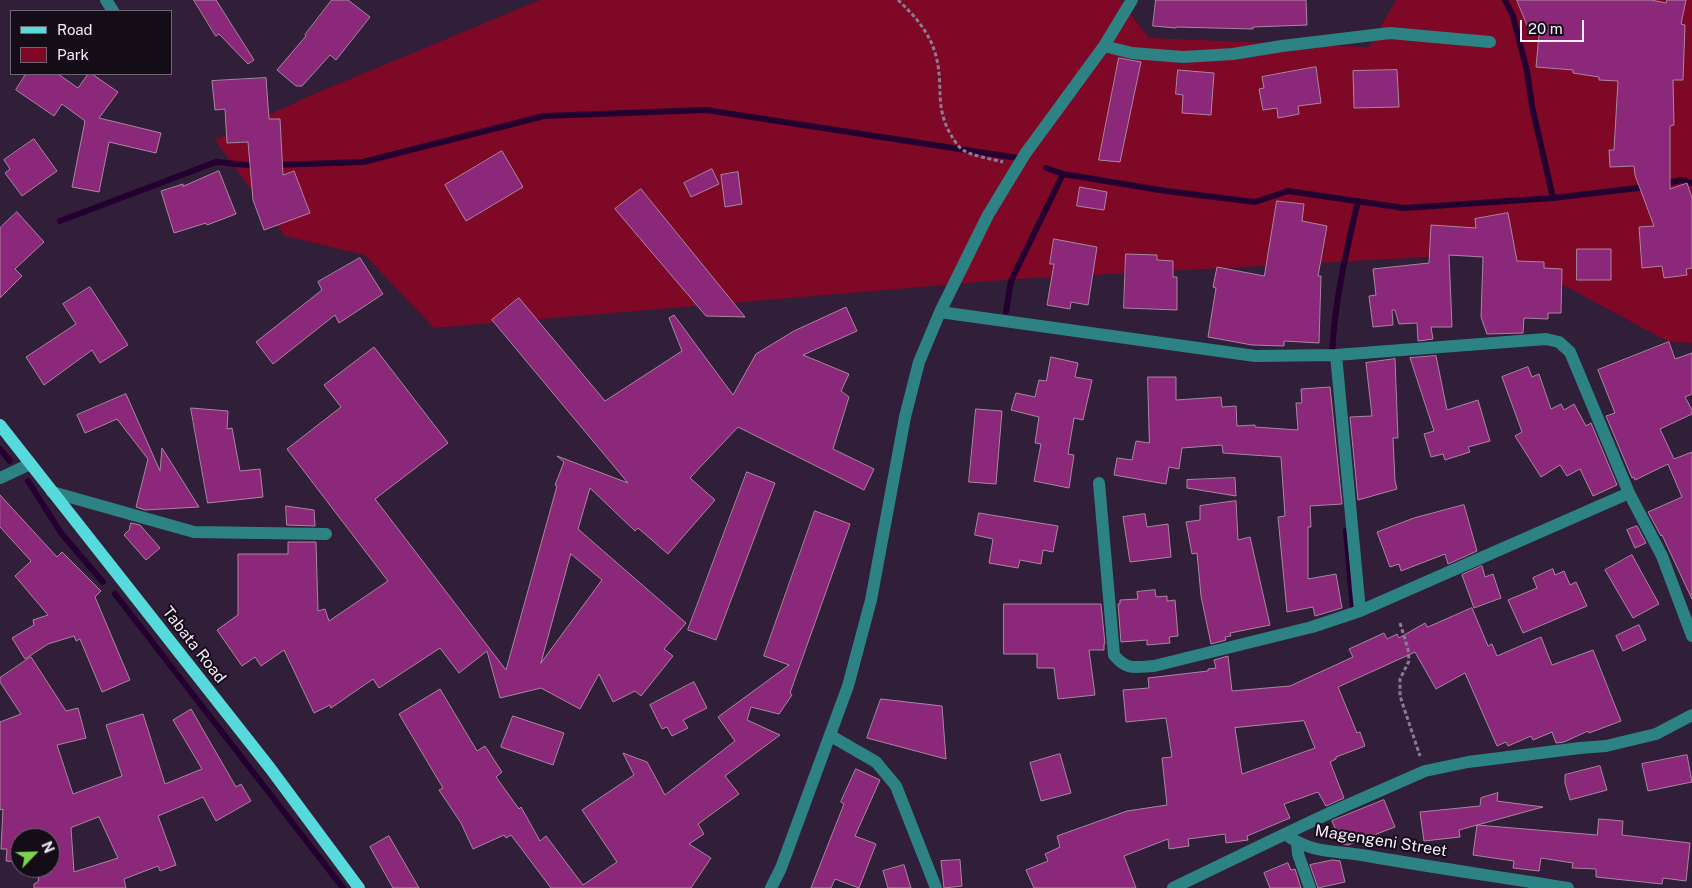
<!DOCTYPE html>
<style>
body{margin:0}
#map{position:relative;width:1692px;height:888px;overflow:hidden;background:#311e38;font-family:"Public Sans",sans-serif}
canvas{display:block}
.legend{position:absolute;left:10px;top:10px;width:162px;height:65px;box-sizing:border-box;background:#140c17;border:1px solid #6f6573;margin:0;padding:6px 9px;list-style:none;font-size:15px;color:#f8ebfd}
.legend li{display:flex;align-items:center;gap:10px;height:25px}
.legend b{width:25px;border:1px solid #6f6573}
.north{position:absolute;left:10px;top:828px;width:50px;height:50px;box-sizing:border-box;background:#140c17;border:1px solid #6f6573;border-radius:50%;rotate:66deg;font-size:14px;font-weight:700;line-height:20px;text-align:center;color:#f8ebfd}
.north::after{content:'';display:block;margin:auto;width:18px;height:22px;background:#7ed053;clip-path:polygon(50% 0,100% 100%,50% 72%,0 100%)}
.scale{position:absolute;left:1520px;top:20px;width:64px;height:22px;box-sizing:border-box;border:2px solid #f8ebfd;border-top:0;padding-left:6px;font-size:15px;line-height:18px;white-space:nowrap;color:#f8ebfd;-webkit-text-stroke:4px #140c17;paint-order:stroke}
</style>
<div id="map">
<canvas width="1692" height="888"></canvas>
<ul class="legend">
<li><b style="height:6px;background:#57dadc"></b>Road</li>
<li><b style="height:14px;background:#7f0826"></b>Park</li>
</ul>
<div class="north">N</div>
<div class="scale">20 m</div>
</div>
<script>
const ctx = document.querySelector('canvas').getContext('2d');
ctx.lineJoin = 'round';
function paint(path, color) { ctx.fillStyle = color; ctx.fill(path, 'evenodd'); }
function trace(path, color, width, dash) { ctx.strokeStyle = color; ctx.lineWidth = width; ctx.lineCap = dash ? 'butt' : 'round'; ctx.setLineDash(dash || []); ctx.stroke(path); }
function drawText(font, color, halo, rows, align = 'center') {
  ctx.font = font + ' "Public Sans",sans-serif'; ctx.lineWidth = 4; ctx.setLineDash([]); ctx.textBaseline = 'middle'; ctx.strokeStyle = halo; ctx.fillStyle = color; for (const [text, x, y, turn = 0] of rows) {
    ctx.save(); ctx.translate(x, y); ctx.rotate((+turn || 0) * Math.PI / 180); ctx.textAlign = isNaN(turn) ? turn : align; if (halo) ctx.strokeText(text, 0, 0); ctx.fillText(text, 0, 0); ctx.restore();
  }
}
const green = new Path2D(`
 M 540,0 L 1120,0 L 1149,38 L 1369,47 L 1396,0 L 1692,0 L 1692,343 L 1669,342 L 1504,253 L 1016,279 L 434,328 L 365,255 L 285,236 L 215,140 L 307,97 Z`);
const stream = new Path2D(`
 M 1505,0 L 1513,16 L 1527,71 L 1532,106 L 1553,198 L 1646,187
 M 275,165 L 363,162 L 544,116 L 706,110 L 1018,158
 M 1046,168 L 1063,174 L 1166,191 L 1255,202 L 1288,191 L 1404,208 L 1553,198
 M 1663,184 L 1681,180 L 1692,183
 M 60,221 L 216,162 L 258,166
 M 1006,312 L 1011,281 L 1063,174
 M 1332,356 C 1334,304 1346,252 1358,201
 M 0,449 L 10,461
 M 28,481 L 61,533 L 103,582
 M 1346,531 L 1353,609
 M 115,594 L 343,888`);
const building = new Path2D(`
 M 194,0 L 216,0 L 254,60 L 248,64 L 219,34 L 216,36 Z
 M 332,0 L 348,0 L 370,17 L 336,60 L 330,55 L 302,86 L 296,86 L 277,70 L 306,36 L 305,35 Z
 M 1156,0 L 1306,0 L 1307,25 L 1253,27 L 1253,29 L 1176,27 L 1176,28 L 1153,26 Z
 M 1517,0 L 1651,0 L 1666,3 L 1667,0 L 1686,0 L 1681,24 L 1685,25 L 1683,80 L 1673,80 L 1674,125 L 1670,126 L 1670,189 L 1687,183 L 1692,198 L 1692,268 L 1686,269 L 1687,275 L 1664,278 L 1662,266 L 1642,268 L 1639,227 L 1654,226 L 1635,175 L 1634,166 L 1610,167 L 1609,150 L 1614,150 L 1618,81 L 1599,80 L 1599,77 L 1573,73 L 1573,70 L 1536,67 L 1540,25 L 1529,29 Z
 M 1119,58 L 1141,62 L 1120,162 L 1099,160 Z
 M 1316,67 L 1321,103 L 1298,106 L 1299,114 L 1278,118 L 1277,108 L 1263,110 L 1259,89 L 1264,88 L 1262,77 Z
 M 1178,70 L 1214,73 L 1211,115 L 1182,113 L 1183,95 L 1176,94 Z
 M 1397,70 L 1399,107 L 1354,108 L 1353,71 Z
 M 26,74 L 58,74 L 78,88 L 88,74 L 92,74 L 118,92 L 99,118 L 161,133 L 156,153 L 109,142 L 99,192 L 72,187 L 85,121 L 62,104 L 54,116 L 16,90 Z
 M 266,78 L 269,119 L 280,119 L 283,175 L 294,171 L 310,213 L 264,230 L 253,200 L 248,142 L 227,143 L 225,109 L 215,110 L 212,81 Z
 M 34,139 L 57,171 L 22,196 L 5,173 L 10,169 L 4,160 Z
 M 502,151 L 523,187 L 466,221 L 445,185 Z
 M 712,169 L 719,184 L 691,197 L 684,183 Z
 M 219,171 L 236,214 L 207,225 L 206,223 L 174,233 L 161,191 L 183,184 L 183,186 Z
 M 738,172 L 742,204 L 725,207 L 721,175 Z
 M 1080,187 L 1107,192 L 1104,210 L 1077,206 Z
 M 641,189 L 745,317 L 706,316 L 615,209 Z
 M 1277,201 L 1304,204 L 1302,221 L 1327,226 L 1318,276 L 1321,276 L 1319,343 L 1284,341 L 1284,346 L 1252,345 L 1208,337 L 1216,288 L 1213,287 L 1217,267 L 1264,276 Z
 M 17,212 L 44,242 L 15,269 L 22,276 L 0,298 L 0,228 Z
 M 1508,213 L 1517,261 L 1544,262 L 1544,268 L 1562,269 L 1561,313 L 1548,313 L 1548,319 L 1524,318 L 1523,333 L 1487,334 L 1481,317 L 1483,257 L 1449,255 L 1452,327 L 1431,327 L 1433,339 L 1418,341 L 1417,323 L 1399,324 L 1395,310 L 1392,310 L 1393,325 L 1373,327 L 1369,296 L 1376,295 L 1373,269 L 1429,263 L 1431,225 L 1476,228 L 1475,219 Z
 M 1054,239 L 1097,247 L 1088,305 L 1071,302 L 1070,309 L 1047,305 L 1054,264 L 1050,264 Z
 M 1577,249 L 1611,249 L 1611,280 L 1577,280 Z
 M 1126,254 L 1157,255 L 1157,260 L 1173,261 L 1173,277 L 1177,277 L 1177,310 L 1124,308 Z
 M 360,258 L 383,294 L 339,323 L 335,315 L 273,364 L 256,342 L 322,290 L 318,282 Z
 M 90,287 L 128,345 L 100,363 L 92,350 L 44,385 L 26,357 L 76,324 L 63,304 Z
 M 519,298 L 605,401 L 682,351 L 669,318 L 674,315 L 733,395 L 756,354 L 794,331 L 846,307 L 857,331 L 803,355 L 849,374 L 841,391 L 849,397 L 833,449 L 874,469 L 864,490 L 738,427 L 690,478 L 715,500 L 668,554 L 638,528 L 635,531 L 590,488 L 578,529 L 686,623 L 664,649 L 673,656 L 641,696 L 635,691 L 613,702 L 599,674 L 580,709 L 541,688 L 500,698 L 487,651 L 459,673 L 440,648 L 379,688 L 373,679 L 331,708 L 330,705 L 314,713 L 284,650 L 261,666 L 255,657 L 242,666 L 217,630 L 238,615 L 238,554 L 288,554 L 288,542 L 316,542 L 318,611 L 325,609 L 329,621 L 388,581 L 287,449 L 341,407 L 324,385 L 374,347 L 448,443 L 375,499 L 506,670 L 557,486 L 555,485 L 564,462 L 557,456 L 628,483 L 492,320 ZM 571,554 L 602,580 L 541,663 Z
 M 1669,342 L 1675,359 L 1692,353 L 1692,394 L 1685,397 L 1692,410 L 1692,414 L 1660,429 L 1674,459 L 1692,452 L 1692,599 L 1662,535 L 1661,536 L 1648,512 L 1682,497 L 1668,464 L 1635,480 L 1634,477 L 1632,478 L 1606,416 L 1615,413 L 1598,370 Z
 M 1436,356 L 1447,410 L 1478,400 L 1490,441 L 1468,447 L 1470,452 L 1445,460 L 1443,454 L 1431,457 L 1424,434 L 1434,431 L 1410,358 Z
 M 1051,357 L 1078,363 L 1075,377 L 1092,380 L 1083,420 L 1074,418 L 1068,454 L 1074,455 L 1069,488 L 1034,481 L 1041,444 L 1035,443 L 1039,417 L 1011,410 L 1016,393 L 1035,397 L 1039,380 L 1046,381 Z
 M 1395,359 L 1398,438 L 1393,438 L 1395,481 L 1397,489 L 1358,500 L 1350,417 L 1372,416 L 1366,363 Z
 M 1528,367 L 1532,377 L 1539,374 L 1551,409 L 1561,404 L 1564,410 L 1574,404 L 1586,426 L 1591,423 L 1617,485 L 1593,496 L 1580,469 L 1567,476 L 1560,465 L 1541,477 L 1515,436 L 1522,432 L 1502,377 Z
 M 1148,377 L 1176,377 L 1176,400 L 1221,397 L 1222,407 L 1236,406 L 1237,426 L 1255,425 L 1255,427 L 1298,430 L 1296,403 L 1302,403 L 1301,389 L 1330,387 L 1342,504 L 1310,506 L 1311,527 L 1308,527 L 1308,579 L 1336,574 L 1342,608 L 1315,616 L 1313,607 L 1287,612 L 1278,517 L 1285,516 L 1281,457 L 1223,453 L 1222,445 L 1182,448 L 1179,469 L 1169,467 L 1166,484 L 1114,475 L 1117,458 L 1132,460 L 1136,441 L 1149,443 Z
 M 126,394 L 160,471 L 162,448 L 199,507 L 145,510 L 136,507 L 148,459 L 117,419 L 85,433 L 77,415 Z
 M 191,408 L 228,411 L 227,429 L 232,428 L 240,471 L 260,469 L 263,497 L 208,503 Z
 M 976,409 L 1002,411 L 996,484 L 969,482 Z
 M 747,472 L 775,483 L 716,640 L 688,630 Z
 M 1235,478 L 1236,496 L 1187,488 L 1187,480 Z
 M 0,495 L 57,557 L 62,552 L 101,591 L 95,597 L 130,680 L 102,692 L 80,639 L 76,641 L 74,636 L 48,644 L 25,659 L 12,638 L 34,625 L 33,620 L 48,615 L 15,576 L 31,561 L 0,527 Z
 M 1236,501 L 1238,540 L 1250,537 L 1270,625 L 1230,633 L 1231,636 L 1225,637 L 1226,640 L 1211,644 L 1201,596 L 1197,553 L 1192,554 L 1186,522 L 1200,520 L 1200,506 Z
 M 1464,505 L 1477,551 L 1448,564 L 1445,554 L 1401,571 L 1399,564 L 1390,567 L 1377,532 L 1414,518 Z
 M 286,506 L 314,510 L 315,526 L 287,525 Z
 M 815,511 L 850,524 L 790,693 L 792,695 L 779,714 L 751,707 L 747,720 L 780,735 L 725,776 L 739,794 L 698,824 L 704,834 L 689,844 L 711,858 L 691,888 L 551,888 L 511,835 L 506,838 L 504,835 L 473,849 L 461,823 L 439,790 L 443,788 L 399,714 L 440,689 L 477,751 L 485,746 L 502,772 L 496,777 L 519,809 L 521,807 L 540,841 L 546,836 L 583,885 L 617,862 L 582,810 L 634,775 L 623,753 L 647,762 L 665,795 L 735,741 L 718,717 L 789,665 L 764,656 Z
 M 979,513 L 1058,526 L 1053,552 L 1043,550 L 1041,564 L 1020,560 L 1018,568 L 989,563 L 993,539 L 975,535 Z
 M 1145,514 L 1147,527 L 1168,524 L 1171,557 L 1130,562 L 1123,517 Z
 M 131,523 L 140,525 L 160,548 L 146,560 L 124,535 L 129,530 Z
 M 1637,526 L 1646,543 L 1635,548 L 1627,530 Z
 M 1632,555 L 1659,604 L 1633,618 L 1605,570 Z
 M 1482,566 L 1485,577 L 1493,574 L 1501,598 L 1474,608 L 1462,575 Z
 M 1553,569 L 1555,575 L 1564,571 L 1570,585 L 1576,582 L 1587,606 L 1523,633 L 1508,600 L 1537,588 L 1533,578 Z
 M 1155,590 L 1156,597 L 1167,596 L 1167,601 L 1175,600 L 1178,636 L 1169,637 L 1170,643 L 1147,645 L 1147,640 L 1121,642 L 1118,604 L 1120,604 L 1120,600 L 1138,599 L 1137,592 Z
 M 1004,604 L 1101,604 L 1105,644 L 1104,644 L 1104,650 L 1089,650 L 1095,695 L 1058,699 L 1054,668 L 1037,668 L 1037,654 L 1004,654 Z
 M 1472,608 L 1488,646 L 1492,644 L 1497,656 L 1541,637 L 1552,665 L 1593,650 L 1621,721 L 1589,733 L 1588,731 L 1564,742 L 1556,743 L 1552,732 L 1533,740 L 1531,736 L 1508,746 L 1506,742 L 1497,746 L 1465,673 L 1436,689 L 1415,652 L 1338,687 L 1357,733 L 1360,732 L 1365,746 L 1336,757 L 1336,759 L 1330,762 L 1344,798 L 1326,806 L 1318,792 L 1284,804 L 1290,818 L 1247,836 L 1248,840 L 1226,843 L 1225,834 L 1188,839 L 1189,846 L 1169,849 L 1168,839 L 1124,856 L 1136,888 L 1034,888 L 1026,870 L 1048,861 L 1045,854 L 1060,847 L 1057,836 L 1127,811 L 1167,805 L 1162,758 L 1172,757 L 1166,718 L 1126,722 L 1123,690 L 1149,688 L 1148,678 L 1208,671 L 1208,669 L 1216,668 L 1214,660 L 1228,656 L 1232,691 L 1290,686 L 1353,657 L 1349,649 L 1384,633 L 1387,639 L 1397,634 L 1399,638 L 1425,623 L 1427,627 ZM 1304,721 L 1315,748 L 1242,774 L 1235,728 Z
 M 1639,625 L 1646,640 L 1623,651 L 1616,636 Z
 M 31,657 L 66,711 L 78,708 L 86,738 L 57,745 L 73,794 L 122,776 L 106,725 L 143,714 L 165,784 L 202,769 L 173,720 L 191,709 L 236,787 L 241,784 L 251,801 L 216,821 L 203,797 L 158,816 L 176,865 L 160,871 L 158,866 L 124,879 L 126,888 L 34,888 L 34,884 L 38,882 L 40,868 L 50,868 L 50,838 L 20,838 L 20,862 L 6,861 L 7,849 L 1,849 L 3,809 L 0,810 L 0,722 L 21,714 L 0,682 L 0,678 ZM 99,817 L 118,858 L 74,872 L 71,828 Z
 M 694,682 L 707,708 L 683,720 L 688,728 L 672,736 L 667,727 L 662,729 L 650,705 Z
 M 881,699 L 942,706 L 946,759 L 867,738 Z
 M 513,716 L 564,733 L 553,765 L 501,747 Z
 M 1060,754 L 1071,793 L 1041,801 L 1030,763 Z
 M 1687,755 L 1692,782 L 1648,791 L 1642,764 Z
 M 1600,766 L 1607,790 L 1570,800 L 1565,783 L 1565,775 Z
 M 856,769 L 880,780 L 855,836 L 876,844 L 859,888 L 835,879 L 831,888 L 811,888 L 844,804 L 841,802 Z
 M 1498,793 L 1497,801 L 1543,807 L 1459,830 L 1460,837 L 1424,841 L 1420,812 L 1480,806 L 1481,798 Z
 M 1384,800 L 1395,827 L 1348,845 L 1342,844 L 1332,821 Z
 M 1599,819 L 1623,821 L 1622,835 L 1690,843 L 1686,881 L 1663,878 L 1662,884 L 1596,877 L 1596,869 L 1572,868 L 1573,863 L 1541,858 L 1539,871 L 1513,868 L 1514,861 L 1473,855 L 1477,825 L 1597,835 Z
 M 389,836 L 419,888 L 393,888 L 370,847 Z
 M 960,860 L 962,886 L 944,888 L 941,861 Z
 M 1333,860 L 1340,861 L 1345,882 L 1318,888 L 1310,865 Z
 M 1288,863 L 1291,870 L 1295,869 L 1301,888 L 1270,888 L 1264,873 Z
 M 904,865 L 911,888 L 888,888 L 883,871 Z`);
const path = new Path2D(`
 M 898,0 C 915,16 930,33 936,56 C 944,86 934,106 951,135 C 954,140 958,147 963,150 C 972,156 992,159 1003,162
 M 1400,623 L 1408,649 L 1409,661 L 1400,679 L 1400,696 L 1420,756`);
const minor = new Path2D(`
 M 106,0 L 113,11
 M 1104,46 L 1132,53 L 1183,57 L 1233,54 L 1282,46 L 1390,33 L 1490,42
 M 940,312 L 1255,356 L 1336,355 L 1546,339 L 1559,342 L 1570,352 L 1629,493 L 1662,556 L 1692,636
 M 1336,355 L 1360,611
 M 0,478 L 30,464
 M 1099,483 L 1114,655 C 1127,671 1135,667 1154,666 L 1312,627 L 1360,611 L 1629,493
 M 52,492 L 194,532 L 326,534
 M 831,736 L 876,762 L 896,786 L 936,888
 M 1285,834 L 1336,810 L 1425,771 L 1468,762 L 1580,748 L 1606,746 L 1656,734 L 1692,715
 M 1297,843 L 1298,854 L 1310,888
 M 771,888 L 781,868 L 848,686 L 871,600 L 905,417 L 919,362 L 940,312 L 988,215 L 1025,154 L 1104,46 L 1132,0
 M 1173,888 L 1285,834 C 1313,855 1337,850 1368,856 C 1435,868 1501,877 1568,888`);
const major = new Path2D(`
 M 0,425 L 270,768 L 359,888`);
const streetNames = [
 ["Tabata Road",194,645,52],
 ["Magengeni Street",1381,841,9]
];
paint(green, '#7f0826');
trace(stream, '#240030', 6);
paint(building, '#8c287a');
trace(building, '#a8879f', 1);
trace(path, '#8c7c92', 3, [4, 2.5]);
trace(minor, '#2d8384', 12);
trace(major, '#57dadc', 12);
drawText('16px', '#f8ebfd', '#140c17', streetNames);
</script>
